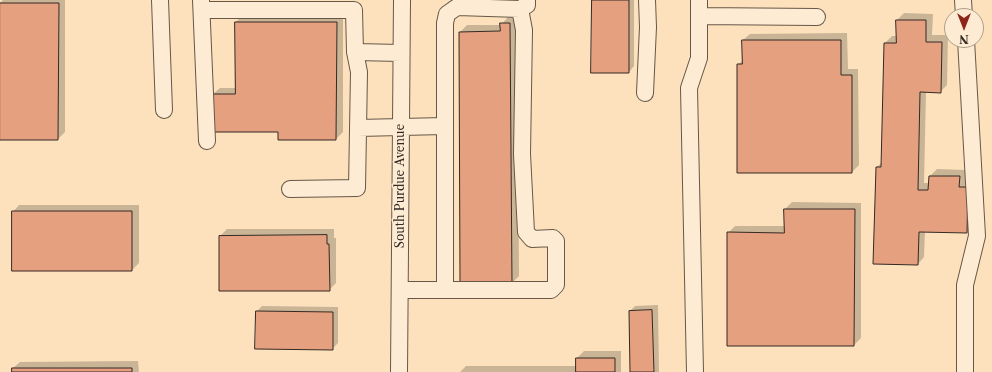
<!DOCTYPE html>
<style>
body{margin:0}
#map{position:relative;width:992px;height:372px;overflow:hidden;background:#fce1bc;font-family:"Libre Caslon Text",serif}
canvas{display:block}
.north{position:absolute;left:944px;top:8px;width:40px;height:40px;box-sizing:border-box;background:#fdecd3;border:1px solid #ad9e8c;border-radius:50%;rotate:180deg;font-size:11px;font-weight:700;line-height:16px;text-align:center;color:#352922}
.north::after{content:'';display:block;margin:auto;width:14px;height:18px;background:#8f2418;clip-path:polygon(50% 0,100% 100%,50% 72%,0 100%)}
</style>
<div id="map">
<canvas width="992" height="372"></canvas>
<div class="north">N</div>
</div>
<script>
const ctx = document.querySelector('canvas').getContext('2d');
ctx.lineJoin = 'round';
function paint(path, color) { ctx.fillStyle = color; ctx.fill(path, 'evenodd'); }
function trace(path, color, width, dash) { ctx.strokeStyle = color; ctx.lineWidth = width; ctx.lineCap = dash ? 'butt' : 'round'; ctx.setLineDash(dash || []); ctx.stroke(path); }
function drawText(font, color, halo, rows, align = 'center') {
  ctx.font = font + ' "Libre Caslon Text",serif'; ctx.lineWidth = 3; ctx.setLineDash([]); ctx.textBaseline = 'middle'; ctx.strokeStyle = halo; ctx.fillStyle = color; for (const [text, x, y, turn = 0] of rows) {
    ctx.save(); ctx.translate(x, y); ctx.rotate((+turn || 0) * Math.PI / 180); ctx.textAlign = isNaN(turn) ? turn : align; if (halo) ctx.strokeText(text, 0, 0); ctx.fillText(text, 0, 0); ctx.restore();
  }
}
const shadow = new Path2D(`
 M 3,0 L 65,0 L 65,132 L 58,139 L 0,139 L 0,3 Z
 M 593,0 L 634,0 L 634,66 L 629,72 Z
 M 904,13 L 933,14 L 932,35 L 948,35 L 947,85 L 940,92 L 926,92 L 924,183 L 929,183 L 930,176 L 937,169 L 966,170 L 966,180 L 975,181 L 974,225 L 967,232 L 925,231 L 924,257 L 918,264 L 877,167 L 882,162 L 885,43 L 892,36 L 897,36 L 897,20 Z
 M 243,15 L 343,16 L 343,132 L 336,139 L 279,131 L 213,94 L 220,88 L 236,88 L 236,22 Z
 M 508,17 L 517,17 L 519,276 L 512,283 L 460,32 L 467,25 L 501,25 Z
 M 847,33 L 848,69 L 858,69 L 859,165 L 852,172 L 738,65 L 743,60 L 743,40 L 750,34 Z
 M 792,202 L 861,203 L 861,338 L 854,345 L 728,233 L 735,226 L 785,226 L 785,209 Z
 M 19,205 L 139,205 L 139,263 L 132,270 L 13,270 L 13,212 Z
 M 227,229 L 334,229 L 334,238 L 336,238 L 336,283 L 329,290 L 220,290 L 220,236 Z
 M 658,305 L 659,372 L 631,372 L 630,311 L 635,306 Z
 M 262,306 L 338,307 L 338,343 L 332,349 L 257,311 Z
 M 584,351 L 621,351 L 621,372 L 460,372 L 466,366 L 577,366 L 577,358 Z
 M 138,361 L 139,372 L 13,372 L 13,368 L 20,362 Z`);
const building = new Path2D(`
 M 592,0 L 629,0 L 629,73 L 591,73 Z
 M 0,3 L 59,3 L 58,140 L 0,140 Z
 M 896,20 L 926,20 L 926,42 L 942,42 L 941,93 L 920,92 L 918,190 L 928,190 L 929,176 L 960,176 L 959,187 L 968,187 L 967,233 L 919,232 L 918,265 L 873,264 L 876,167 L 881,167 L 884,43 L 896,43 Z
 M 235,22 L 337,22 L 336,140 L 278,140 L 278,132 L 211,132 L 212,94 L 235,94 Z
 M 500,23 L 510,23 L 512,284 L 460,285 L 459,32 L 500,31 Z
 M 742,40 L 841,40 L 841,75 L 852,75 L 852,173 L 737,173 L 737,64 L 742,64 Z
 M 784,209 L 855,209 L 854,346 L 727,346 L 727,232 L 784,233 Z
 M 12,211 L 132,211 L 132,271 L 12,271 Z
 M 327,235 L 327,244 L 329,244 L 330,291 L 219,291 L 219,236 Z
 M 652,310 L 654,372 L 630,372 L 629,311 Z
 M 256,311 L 333,312 L 333,350 L 255,349 Z
 M 576,358 L 615,358 L 615,372 L 576,372 Z
 M 12,368 L 132,368 L 132,372 L 12,372 Z`);
const minor = new Path2D(`
 M 160,0 L 164,110
 M 201,0 L 207,141
 M 963,0 L 964,16
 M 202,10 L 354,10 L 355,52 L 359,72 L 357,188 L 290,189
 M 699,16 L 817,17
 M 355,52 L 401,53
 M 645,93 L 648,27 L 647,0
 M 358,128 L 444,126
 M 445,289 L 445,23 L 447,14 L 457,7 L 520,9 L 527,5 L 527,0
 M 400,290 L 551,290 L 556,285 L 556,241 L 553,238 L 532,239 L 526,232 L 522,154 L 524,30 L 520,9
 M 399,372 L 402,0
 M 695,372 L 689,88 L 699,58 L 699,0
 M 965,372 L 965,285 L 977,236 L 966,40`);
const streetNames = [
 ["South Purdue Avenue",401,186,-90]
];
paint(shadow, '#0003');
paint(building, '#e5a080');
trace(building, '#352922', 1);
trace(minor, '#675748', 18);
trace(minor, '#fdecd3', 16);
drawText('12px', '#352922', '#fdecd3', streetNames);
</script>
